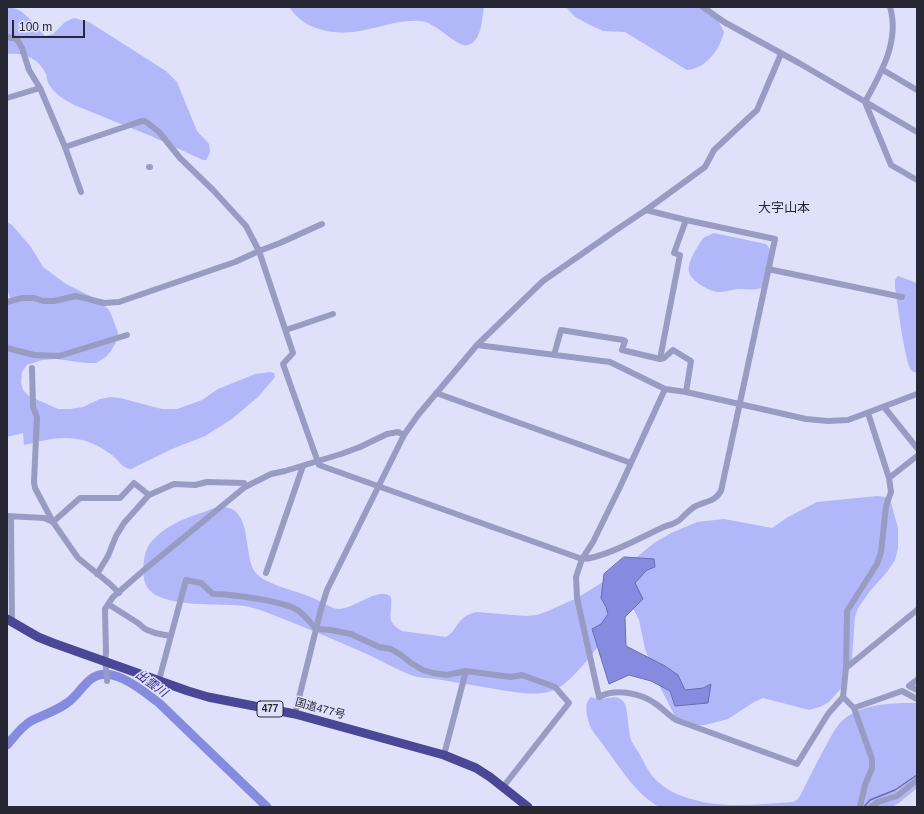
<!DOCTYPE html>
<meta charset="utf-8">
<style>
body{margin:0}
#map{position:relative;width:924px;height:814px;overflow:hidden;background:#dfe1fa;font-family:Helvetica,sans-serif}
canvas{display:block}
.frame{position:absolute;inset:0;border:8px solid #272833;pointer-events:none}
.scale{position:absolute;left:12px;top:20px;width:73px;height:18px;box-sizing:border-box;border:2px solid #272833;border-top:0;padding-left:5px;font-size:12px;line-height:14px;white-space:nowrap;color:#272833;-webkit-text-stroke:3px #dfe1fa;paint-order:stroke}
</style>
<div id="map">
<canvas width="924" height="814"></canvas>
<div class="frame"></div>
<div class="scale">100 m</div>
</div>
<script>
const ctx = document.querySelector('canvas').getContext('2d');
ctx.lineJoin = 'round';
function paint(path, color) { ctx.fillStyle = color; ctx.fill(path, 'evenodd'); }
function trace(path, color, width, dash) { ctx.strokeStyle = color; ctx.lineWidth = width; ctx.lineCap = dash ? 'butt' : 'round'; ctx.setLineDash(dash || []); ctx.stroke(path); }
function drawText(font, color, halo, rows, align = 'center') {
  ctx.font = font + ' Helvetica,"Noto Sans JP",sans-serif'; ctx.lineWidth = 3; ctx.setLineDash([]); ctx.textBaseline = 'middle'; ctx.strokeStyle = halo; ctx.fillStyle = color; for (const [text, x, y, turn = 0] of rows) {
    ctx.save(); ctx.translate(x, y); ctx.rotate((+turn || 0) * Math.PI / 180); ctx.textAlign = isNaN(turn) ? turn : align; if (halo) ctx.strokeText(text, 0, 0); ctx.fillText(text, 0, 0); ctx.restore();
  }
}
const green = new Path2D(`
 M 7,7 C 24,7 34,25 45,36 L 53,34 L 65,22 L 74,18 L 89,22 L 166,71 L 177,82 L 197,131 L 209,144 L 210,152 L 208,157 L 206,160 L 203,160 L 151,136 L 74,105 C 65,100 55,94 50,86 C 47,82 47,77 46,74 C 39,58 23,52 7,54 Z
 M 289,7 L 484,7 C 482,18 482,41 468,45 C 456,48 437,22 420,21 C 386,19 359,40 323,30 C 307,26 299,20 289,7 Z
 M 566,7 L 703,7 L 717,18 L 724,32 C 720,49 706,69 687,70 L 625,32 L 603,31 L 588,24 L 575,17 Z
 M 7,222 L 12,225 L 31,247 L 43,267 L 66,284 L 100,301 L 109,310 L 113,319 L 118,333 L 116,342 L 111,351 L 106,357 L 96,363 L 86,363 L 56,359 L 42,360 L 27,365 L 22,372 L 21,382 L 23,390 L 29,396 L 58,409 L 70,409 L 83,407 L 100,399 L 110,397 L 120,398 L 162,409 L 177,409 L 202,400 L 218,389 L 255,374 L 270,372 L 274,373 L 275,377 L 258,397 L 232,419 L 205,436 L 172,449 L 131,469 C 121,468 119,460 112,455 C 81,432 59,436 24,445 L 23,433 L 7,437 L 7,305 L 10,298 L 7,288 Z
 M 714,233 L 761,243 L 766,244 L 770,249 L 764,287 C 755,291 746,289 737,289 C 731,290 724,292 718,292 C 710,292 690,280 689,272 C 687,261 698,247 703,238 Z
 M 898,276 L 917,283 L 917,373 C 915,372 913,372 911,370 C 905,363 897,301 895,287 L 895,280 Z
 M 877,496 L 886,497 L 890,499 L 898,528 L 898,548 L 895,560 L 887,572 L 870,591 L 858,608 L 855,617 L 852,659 L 844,685 L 829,702 L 820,707 L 809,710 L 763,698 L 754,702 L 728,719 L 705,725 L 688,725 L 675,716 L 661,689 L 645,649 L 639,620 L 634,610 L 626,608 C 611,628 575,684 552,691 C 533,697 509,691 489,688 C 472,685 454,682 436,679 C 429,678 421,678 414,676 C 399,671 384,662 369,655 C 342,643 314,631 286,620 C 273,615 258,608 244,606 C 221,603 157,609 146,585 C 141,573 143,552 151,542 C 164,527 182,519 201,513 C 207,511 215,507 222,507 C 254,507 242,557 256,573 C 266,585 298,591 313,598 C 320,601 326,605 333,608 C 351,614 378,584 391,597 C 393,614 384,621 402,631 L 446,637 C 459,629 456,617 476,612 L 526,616 L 537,615 L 548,611 L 577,598 L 616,574 L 654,543 L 671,533 L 697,522 L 724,519 L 772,528 L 788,517 L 817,502 Z
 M 591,697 C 594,698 597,699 600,699 C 608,699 616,694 623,701 C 629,706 627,732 632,742 C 634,746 638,750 640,755 C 645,764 649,773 656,780 C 663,787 673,793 682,796 C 720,810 754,804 793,802 L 798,799 L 801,794 C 810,776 819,758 829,740 C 833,733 837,725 843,720 C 862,703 893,703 917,703 L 917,788 L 899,803 L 892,807 L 660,807 C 638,797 618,765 604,746 C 600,740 594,734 591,728 C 587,719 583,703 591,697 Z`);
const water = new Path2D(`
 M 624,557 L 654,559 L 655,567 L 647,570 L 635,583 L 643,599 L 625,617 L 626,646 L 665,666 L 678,675 L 685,690 L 703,688 L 711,684 L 708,703 L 675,706 L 670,691 L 651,681 L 629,675 L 609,684 L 592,629 L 601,624 L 608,614 L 606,607 L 601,598 L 604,574 Z`);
const stream = new Path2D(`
 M 864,807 L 870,800 L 895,790 L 917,775`);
const river = new Path2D(`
 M 7,745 C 14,737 21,727 31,721 C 43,715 56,711 67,703 C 76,697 82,686 91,679 C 111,663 143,691 159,703 L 267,807`);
const minor = new Path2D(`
 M 703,7 L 724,22 L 799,63 L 917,132
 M 890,7 C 900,41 881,73 865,102 L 891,165 L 917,180
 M 7,37 L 17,39 L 22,48 L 29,70 L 40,88 L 65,147 L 81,192
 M 883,70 L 917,90
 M 7,98 L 40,88
 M 65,147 L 142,121 L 145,121 L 159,132 L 180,158 L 213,190 L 246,226 L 259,251 L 293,353 L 283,364 L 319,465 L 582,559 C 605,558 643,536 666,526 C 683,522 682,515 694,507 C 705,501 715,502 721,491 L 775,239 L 686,220 L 646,210
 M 149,167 L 150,167
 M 768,269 L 902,297
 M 7,302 L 22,298 L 34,298 L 43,301 L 54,301 L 76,296 L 104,303 L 119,302 L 235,262 L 259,251 L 280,243 L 322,224
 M 286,330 L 333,314
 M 477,345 L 610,362 L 665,389 L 686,392 L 806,419 L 828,421 L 848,420 L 917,394
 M 7,348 L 34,355 L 59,356 L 127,335
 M 554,355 L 561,330 L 623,340 L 625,341 L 622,350 L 660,359 L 664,358 L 673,350 L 691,361 L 686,392
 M 660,359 L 680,255 L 674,253 L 686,220
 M 32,368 L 33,407 L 37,417 L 34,482 L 35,488 L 53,522 L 78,558 L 110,584 L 119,593
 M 665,389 L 620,487 L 593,542 L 582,559 L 576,577 L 577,598 L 599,697 C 616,688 641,693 656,704 C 663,709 668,715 676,720 L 797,764 L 828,714 L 843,697
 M 436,393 L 631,463
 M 884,407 L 917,448
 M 889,478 L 917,456
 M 7,516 L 44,518 L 53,522
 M 11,517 L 12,622
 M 53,522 L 80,498 L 120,498 L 134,483 L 149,495
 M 266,573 L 303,466
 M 97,574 L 108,556 L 116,536 L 124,523 L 149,495 L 174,484 L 195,485 L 207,482 L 244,483 L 245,487
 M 108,604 L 138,623 L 145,629 L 155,633 L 170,636
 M 846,668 L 917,610
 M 159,680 L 186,580 L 201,583 L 213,594 C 231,594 285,601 299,611 C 305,616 311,623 316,629 L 331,630 L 351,634 L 379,647 L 391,649 L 401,655 L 411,663 L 423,670 L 433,673 L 447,675 L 466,671 L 511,677 L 522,675 L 555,687 L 569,703 L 503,787
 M 917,680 L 909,686 L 917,690
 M 107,681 C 107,671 104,662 106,653 L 105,609 L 113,597 L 144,570 L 245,487 L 271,474 L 285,471 L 341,454 L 360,447 L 387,434 L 398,432 L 404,435 L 418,415 L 477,345 L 543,281 L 619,228 L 646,210 L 705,167 L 714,150 L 757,110 L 781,54
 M 854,708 L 902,691 L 917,699
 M 295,714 L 321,609 L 327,590 L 404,435
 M 444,755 L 466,671
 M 860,807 L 865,785 L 872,768 L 872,759 L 854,708 L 843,697 L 846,668 L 847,611 L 877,564 L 881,552 L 886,506 L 891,492 L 889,478 L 868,413
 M 871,807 L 878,802 L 897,796 L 917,780`);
const highway = new Path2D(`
 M 7,619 L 38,637 L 53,643 L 188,691 L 208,697 L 295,714 L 444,755 L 476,768 L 490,777 L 528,807`);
const shields = [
 [270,709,26]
];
const shieldNames = [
 ["477",270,709]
];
const streetNames = [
 ["国道477号",320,709,15]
];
const waterNames = [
 ["出雲川",151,684,36]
];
const quarterNames = [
 ["大字山本",784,208]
];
paint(green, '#b2b7f9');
paint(water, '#878be0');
trace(water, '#6a6dac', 1);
trace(stream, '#6a6dac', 1.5);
trace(river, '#878be0', 9);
trace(minor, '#989cc2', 6);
trace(highway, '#494796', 9);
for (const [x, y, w] of shields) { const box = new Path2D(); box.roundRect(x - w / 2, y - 8, w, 16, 3); ctx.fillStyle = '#dfe1fa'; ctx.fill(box); trace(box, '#272833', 1); }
drawText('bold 10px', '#272833', null, shieldNames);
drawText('11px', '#272833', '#dfe1fa', streetNames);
drawText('italic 12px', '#35298c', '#dfe1fa', waterNames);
drawText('13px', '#272833', '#dfe1fa', quarterNames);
</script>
